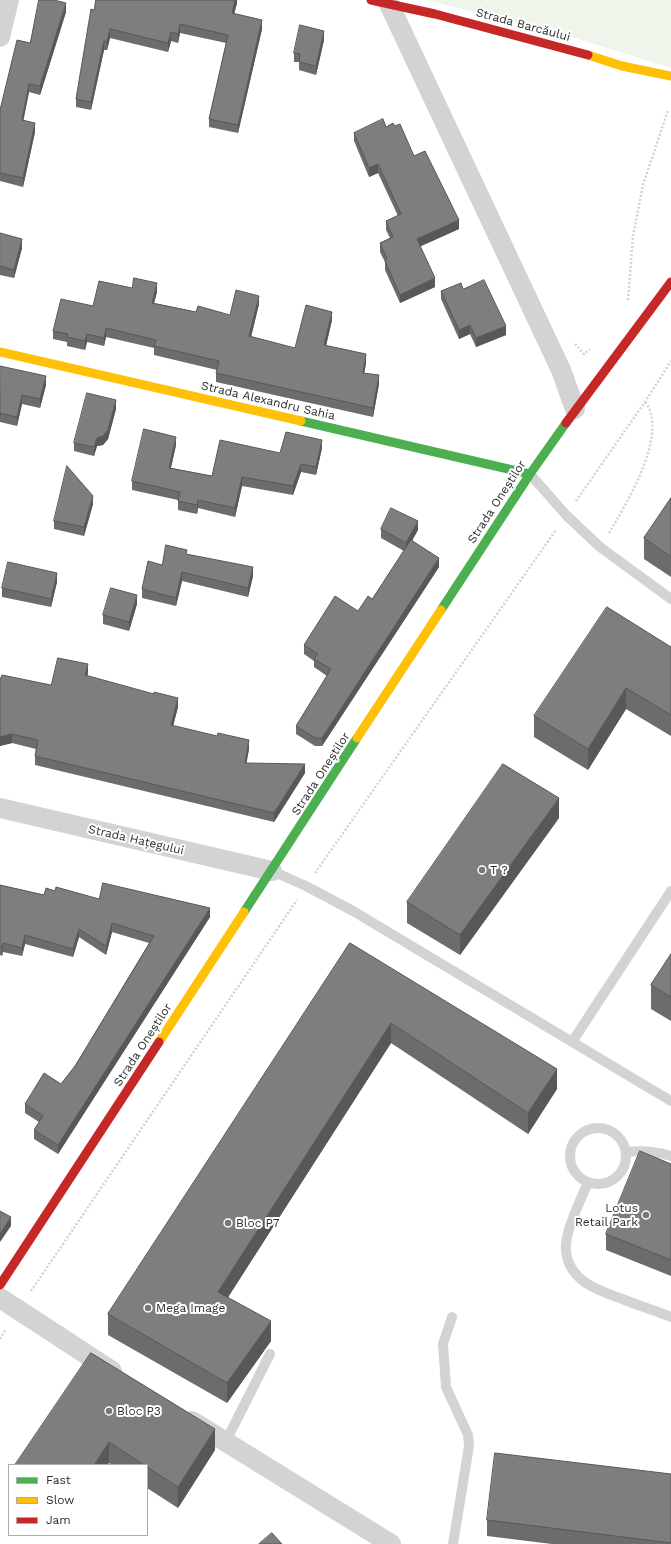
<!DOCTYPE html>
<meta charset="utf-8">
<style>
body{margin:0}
#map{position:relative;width:671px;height:1544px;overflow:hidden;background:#fff;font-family:"Work Sans",sans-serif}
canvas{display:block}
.legend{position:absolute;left:8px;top:1464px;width:140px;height:72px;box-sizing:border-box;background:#fff;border:1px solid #ababab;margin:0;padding:5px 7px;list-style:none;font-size:12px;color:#2e2e2e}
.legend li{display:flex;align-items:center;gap:8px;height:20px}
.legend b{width:20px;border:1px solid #ababab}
</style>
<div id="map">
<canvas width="671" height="1544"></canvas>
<ul class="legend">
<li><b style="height:5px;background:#4caf50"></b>Fast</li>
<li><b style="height:5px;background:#ffc107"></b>Slow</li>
<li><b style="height:5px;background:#c62828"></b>Jam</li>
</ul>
</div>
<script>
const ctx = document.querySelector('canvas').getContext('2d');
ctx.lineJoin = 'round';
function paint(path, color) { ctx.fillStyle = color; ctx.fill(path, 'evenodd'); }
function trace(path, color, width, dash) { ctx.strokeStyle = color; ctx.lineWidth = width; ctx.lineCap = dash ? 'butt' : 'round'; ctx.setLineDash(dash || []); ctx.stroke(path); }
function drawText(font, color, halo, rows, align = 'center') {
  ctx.font = font + ' "Work Sans",sans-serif'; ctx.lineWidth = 4; ctx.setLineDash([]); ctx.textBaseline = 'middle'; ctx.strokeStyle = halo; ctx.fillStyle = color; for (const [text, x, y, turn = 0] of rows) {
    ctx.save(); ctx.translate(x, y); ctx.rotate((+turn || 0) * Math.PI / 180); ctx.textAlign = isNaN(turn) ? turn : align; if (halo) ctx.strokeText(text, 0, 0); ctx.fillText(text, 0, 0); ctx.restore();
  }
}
const green = new Path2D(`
 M 425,0 L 671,0 L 671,68 L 559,33 Z`);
const path = new Path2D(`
 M 628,300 L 633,236 L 643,185 L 668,110
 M 575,344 L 584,354 L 590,349
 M 576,501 L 645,402 L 671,361
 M 609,533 C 626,505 670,432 645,402
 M 315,873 L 556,530
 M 31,1291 L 297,900
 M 0,1339 L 6,1329`);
const lane = new Path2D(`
 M 530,474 L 566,515 L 600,547 L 671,599
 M 272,871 L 306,886 L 353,911 L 671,1101
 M 572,1042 L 671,891
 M570 1156a28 28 0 1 1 56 0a28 28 0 1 1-56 0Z
 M 626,1152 C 642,1150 655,1151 671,1156
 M 588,1182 C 581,1200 564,1232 566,1251 C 569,1282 600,1291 625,1300 C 640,1306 656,1311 671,1317
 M 452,1317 L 443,1344 L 446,1387 L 468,1435 L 469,1446 L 453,1544
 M 225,1443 L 270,1354`);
const street = new Path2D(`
 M 389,4 L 561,370 L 575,409
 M 0,37 L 9,0
 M 0,808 L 272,871
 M 0,1298 L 112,1371
 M 192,1421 L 391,1544`);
const fast = new Path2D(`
 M 301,421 L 530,474
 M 441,610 L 530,474 L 566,423
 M 244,912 L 357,738`);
const slow = new Path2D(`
 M 588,55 L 622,66 L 671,76
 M 0,352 L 301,421
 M 357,738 L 441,610
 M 159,1042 L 244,912`);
const jam = new Path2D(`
 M 371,0 L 435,14 L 588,55
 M 566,423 L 671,282
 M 0,1285 L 159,1042`);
const wall = new Path2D(`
 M 237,0 L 237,3 L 234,14 L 262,29 L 238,133 L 209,127 L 209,119 L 226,43 L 180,33 L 178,43 L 171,41 L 168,52 L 110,38 L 107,50 L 104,50 L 91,110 L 76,107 L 76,99 L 94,10 Z
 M 66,12 L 40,95 L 29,92 L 23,120 L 35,132 L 23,187 L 0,181 L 0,110 L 30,43 Z
 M 324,40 L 316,75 L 299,70 L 299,62 L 294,62 L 294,53 Z
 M 395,126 L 459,229 L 420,246 L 435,287 L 400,303 L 385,270 L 385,262 L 380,252 L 380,243 L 390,238 L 386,230 L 386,221 L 398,216 L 378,173 L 369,177 L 354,141 L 354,133 L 386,127 Z
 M 0,233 L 22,248 L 14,278 L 0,275 Z
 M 132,288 L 157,292 L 154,303 L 196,312 L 230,315 L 259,304 L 251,337 L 295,348 L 332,320 L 326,346 L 366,363 L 364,373 L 379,384 L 373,417 L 216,382 L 216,373 L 217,370 L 154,355 L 154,348 L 106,337 L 104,346 L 87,342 L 85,350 L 67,346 L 67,342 L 53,339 L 53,331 L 93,306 Z
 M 463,289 L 506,335 L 476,347 L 470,334 L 459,339 L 441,299 L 441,291 Z
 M 0,366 L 46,385 L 40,408 L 22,404 L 17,426 L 0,422 Z
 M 116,409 L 108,439 L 103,445 L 97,446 L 94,456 L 74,451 L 74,443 Z
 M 176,445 L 171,468 L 212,476 L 280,453 L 322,448 L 316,475 L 301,472 L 293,495 L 242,486 L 235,517 L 198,508 L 197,514 L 178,510 L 178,500 L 132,490 L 132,481 Z
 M 671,498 L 671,577 L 644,559 L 644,538 Z
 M 93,504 L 84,536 L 54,529 L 54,521 Z
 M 381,529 L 418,530 L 412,540 L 439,567 L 322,746 L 315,746 L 296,734 L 296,726 L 327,676 L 314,667 L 314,661 L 304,654 L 304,645 L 358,611 L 372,599 L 404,551 L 381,538 Z
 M 187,554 L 253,576 L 248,597 L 182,581 L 176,606 L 142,598 L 142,589 L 162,565 Z
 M 57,582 L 51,607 L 2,597 L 2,588 Z
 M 137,604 L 129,631 L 103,624 L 103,615 Z
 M 671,647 L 671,736 L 626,709 L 588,770 L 534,737 L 534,716 Z
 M 88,673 L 87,676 L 178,707 L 173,726 L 249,749 L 246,763 L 305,773 L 274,822 L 35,765 L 35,756 L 36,749 L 12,743 L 0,746 L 0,678 L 51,685 Z
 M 559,818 L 460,955 L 407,923 L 407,902 Z
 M 0,885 L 44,895 L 55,891 L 99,899 L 210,917 L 58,1154 L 34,1139 L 34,1130 L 39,1122 L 25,1113 L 25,1104 L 61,1084 L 75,1066 L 149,943 L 112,932 L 106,955 L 79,937 L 73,957 L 25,944 L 22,956 L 3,952 L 2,956 L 0,955 Z
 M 350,943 L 557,1089 L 528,1134 L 391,1043 L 228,1297 L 271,1341 L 227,1403 L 108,1335 L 108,1314 Z
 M 671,954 L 671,1021 L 651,1009 L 651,985 Z
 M 671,1164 L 671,1276 L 606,1250 L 606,1234 Z
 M 91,1353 L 215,1450 L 178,1508 L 147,1488 L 147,1465 L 112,1465 L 109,1463 Z
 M 671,1474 L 671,1544 L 552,1544 L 487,1536 L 487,1520 Z`);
const shadedWall = new Path2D(`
 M 235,0 L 237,0 L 237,3 L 232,22 L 232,13 Z
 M 66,3 L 66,12 L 40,95 L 40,86 Z
 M 262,20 L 262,29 L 238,133 L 238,125 Z
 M 180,24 L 180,33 L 178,43 L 178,34 Z
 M 110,29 L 110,38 L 107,50 L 107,42 Z
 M 324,31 L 324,40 L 316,75 L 316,66 Z
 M 171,32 L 171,41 L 168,52 L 168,43 Z
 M 104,41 L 104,50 L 91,110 L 91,102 Z
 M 29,84 L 29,92 L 22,128 L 22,120 Z
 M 35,123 L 35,132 L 23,187 L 23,178 Z
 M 378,164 L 378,173 L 369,177 L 369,168 Z
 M 459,220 L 459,229 L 417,248 L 417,239 Z
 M 22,239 L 22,248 L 14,278 L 14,270 Z
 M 435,278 L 435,287 L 400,303 L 400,295 Z
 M 157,283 L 157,292 L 152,311 L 152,303 Z
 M 259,296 L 259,304 L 249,345 L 249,336 Z
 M 332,312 L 332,320 L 324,354 L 324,345 Z
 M 470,325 L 470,334 L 459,339 L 459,330 Z
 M 506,326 L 506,335 L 476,347 L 476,338 Z
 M 106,328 L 106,337 L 104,346 L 104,338 Z
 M 87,334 L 87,342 L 85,350 L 85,341 Z
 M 366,354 L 366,363 L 363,381 L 363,373 Z
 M 379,375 L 379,384 L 373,417 L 373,408 Z
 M 46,376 L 46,385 L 40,408 L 40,399 Z
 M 22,395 L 22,404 L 17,426 L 17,417 Z
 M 116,400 L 116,409 L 108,439 L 103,445 L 97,446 L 94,456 L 94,447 L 97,438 Z
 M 176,437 L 176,445 L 169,476 L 169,468 Z
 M 322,440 L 322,448 L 316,475 L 316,467 Z
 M 301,464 L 301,472 L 293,495 L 293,486 Z
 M 242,477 L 242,486 L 235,517 L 235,508 Z
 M 93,496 L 93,504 L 84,536 L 84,527 Z
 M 198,500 L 198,508 L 197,514 L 197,505 Z
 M 418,521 L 418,530 L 406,552 L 406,543 Z
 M 439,558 L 439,567 L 322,746 L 322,738 Z
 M 253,567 L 253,576 L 248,597 L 248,588 Z
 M 182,572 L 182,581 L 176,606 L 176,598 Z
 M 57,573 L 57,582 L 51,607 L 51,599 Z
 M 137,595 L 137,604 L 129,631 L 129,622 Z
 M 88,664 L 88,673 L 85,684 L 85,675 Z
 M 626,688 L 626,709 L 588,770 L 588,749 Z
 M 178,698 L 178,707 L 171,734 L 171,725 Z
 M 12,734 L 12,743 L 0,746 L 0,737 Z
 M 249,740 L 249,749 L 245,772 L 245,763 Z
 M 305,764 L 305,773 L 274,822 L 274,813 Z
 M 559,798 L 559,818 L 460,955 L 460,935 Z
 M 210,908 L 210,917 L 58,1154 L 58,1145 Z
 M 112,923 L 112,932 L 106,955 L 106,946 Z
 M 79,929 L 79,937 L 73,957 L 73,949 Z
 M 25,935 L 25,944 L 22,956 L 22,948 Z
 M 3,943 L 3,952 L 2,956 L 2,947 Z
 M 391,1023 L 391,1043 L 218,1313 L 218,1292 Z
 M 557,1069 L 557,1089 L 528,1134 L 528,1113 Z
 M 11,1217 L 11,1226 L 0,1242 L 0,1234 Z
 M 271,1321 L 271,1341 L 227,1403 L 227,1383 Z
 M 215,1429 L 215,1450 L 178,1508 L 178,1487 Z
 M 109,1442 L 109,1463 L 108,1465 L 94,1465 Z`);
const building = new Path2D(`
 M 39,0 L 54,0 L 66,3 L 40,86 L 29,84 L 22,120 L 35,123 L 23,178 L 0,173 L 0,110 L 17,40 L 30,43 Z
 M 96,0 L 235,0 L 232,13 L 262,20 L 238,125 L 209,119 L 228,35 L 180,24 L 178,34 L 171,32 L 168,43 L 110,29 L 107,42 L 104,41 L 91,102 L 76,99 L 91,9 L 94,10 Z
 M 300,25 L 324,31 L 316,66 L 299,62 L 300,54 L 294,53 Z
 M 383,119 L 386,127 L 393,123 L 395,126 L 400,124 L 414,156 L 425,151 L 459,220 L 417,239 L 435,278 L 400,295 L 385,261 L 387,259 L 380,243 L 393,237 L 386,221 L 401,214 L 378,164 L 369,168 L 354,133 Z
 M 0,233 L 22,239 L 14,270 L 0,266 Z
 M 134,278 L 157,283 L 152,303 L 196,312 L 198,306 L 230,315 L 236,290 L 259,296 L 249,336 L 295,348 L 306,305 L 332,312 L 324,345 L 366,354 L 363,373 L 379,375 L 373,408 L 216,373 L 219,361 L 154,346 L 156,340 L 106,328 L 104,338 L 87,334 L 85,341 L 67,337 L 68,334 L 53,331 L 61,299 L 93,306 L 99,281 L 132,288 Z
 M 484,280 L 506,326 L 476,338 L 470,325 L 459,330 L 441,291 L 461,283 L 463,289 Z
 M 0,366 L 46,376 L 40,399 L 22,395 L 17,417 L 0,413 L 0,415 Z
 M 87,393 L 116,400 L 108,430 L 103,436 L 97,438 L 94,447 L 74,443 Z
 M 144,429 L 176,437 L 169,468 L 212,476 L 220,440 L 280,453 L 286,432 L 322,440 L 316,467 L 301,464 L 293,486 L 242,477 L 235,508 L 198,500 L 197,505 L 178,501 L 180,492 L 132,481 Z
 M 67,466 L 93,496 L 84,527 L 54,521 Z
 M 671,498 L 671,557 L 644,538 Z
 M 391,508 L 418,521 L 406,543 L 381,529 Z
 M 411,540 L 439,558 L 322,738 L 315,738 L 296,726 L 331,669 L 314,659 L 318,654 L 304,645 L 335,596 L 358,611 L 368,596 L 372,599 Z
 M 166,545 L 187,550 L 186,554 L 253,567 L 248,588 L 182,572 L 176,598 L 142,589 L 148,561 L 162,565 Z
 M 8,562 L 57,573 L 51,599 L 2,588 Z
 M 111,588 L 137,595 L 129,622 L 103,615 Z
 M 607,607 L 671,647 L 671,715 L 626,688 L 588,749 L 534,716 Z
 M 58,658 L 88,664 L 85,675 L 154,694 L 154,692 L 178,698 L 171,725 L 217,736 L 218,733 L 249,740 L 245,763 L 305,764 L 274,813 L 35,756 L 38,740 L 12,734 L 0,737 L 0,678 L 1,678 L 2,675 L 51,685 Z
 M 503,764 L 559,798 L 460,935 L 407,902 Z
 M 103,883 L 210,908 L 58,1145 L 34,1130 L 43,1116 L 25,1104 L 44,1073 L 61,1084 L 75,1066 L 154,936 L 112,923 L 106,946 L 79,929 L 73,949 L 25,935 L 22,948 L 3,943 L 2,947 L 0,946 L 0,885 L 44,895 L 46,888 L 55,891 L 56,887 L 99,899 Z
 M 350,943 L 557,1069 L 528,1113 L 391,1023 L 218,1292 L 271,1321 L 227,1383 L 108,1314 Z
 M 671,954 L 671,997 L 651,985 Z
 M 640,1151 L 671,1164 L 671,1260 L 606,1234 Z
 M 0,1211 L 11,1217 L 0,1234 Z
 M 91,1353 L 215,1429 L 178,1487 L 147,1467 L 147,1465 L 144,1465 L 109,1442 L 94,1465 L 15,1465 Z
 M 495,1453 L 671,1474 L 671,1543 L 487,1520 Z
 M 272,1533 L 282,1544 L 259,1544 Z`);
const markers = [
 [482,870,4,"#777"],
 [646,1215,4,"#777"],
 [228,1223,4,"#777"],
 [148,1308,4,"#777"],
 [109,1411,4,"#777"]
];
const streetNames = [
 ["Strada Barcăului",523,25,15],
 ["Strada Alexandru Sahia",268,401,13],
 ["Strada Oneștilor",497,502,-57],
 ["Strada Oneștilor",321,774,-57],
 ["Strada Hațegului",136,840,13],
 ["Strada Oneștilor",143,1045,-57]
];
const poiNames = [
 ["T ?",490,870],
 ["Lotus",638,1208,"right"],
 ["Retail Park",638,1222,"right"],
 ["Bloc P7",236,1223],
 ["Mega Image",156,1308],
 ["Bloc P3",117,1411]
];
paint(green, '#f0f5eb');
trace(path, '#d3d3d3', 2.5, [2, 2]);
trace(lane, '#d3d3d3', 10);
trace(street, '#d3d3d3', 20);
trace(fast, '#4caf50', 9);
trace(slow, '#ffc107', 9);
trace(jam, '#c62828', 9);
paint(wall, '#6c6c6c');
paint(shadedWall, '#585858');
paint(building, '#7e7e7e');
trace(building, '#585858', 1);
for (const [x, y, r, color] of markers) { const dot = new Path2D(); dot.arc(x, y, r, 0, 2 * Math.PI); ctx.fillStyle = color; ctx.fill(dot); trace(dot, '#fff', 1.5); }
drawText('12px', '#2e2e2e', '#fff', streetNames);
drawText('12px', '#2e2e2e', '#fff', poiNames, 'left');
</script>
